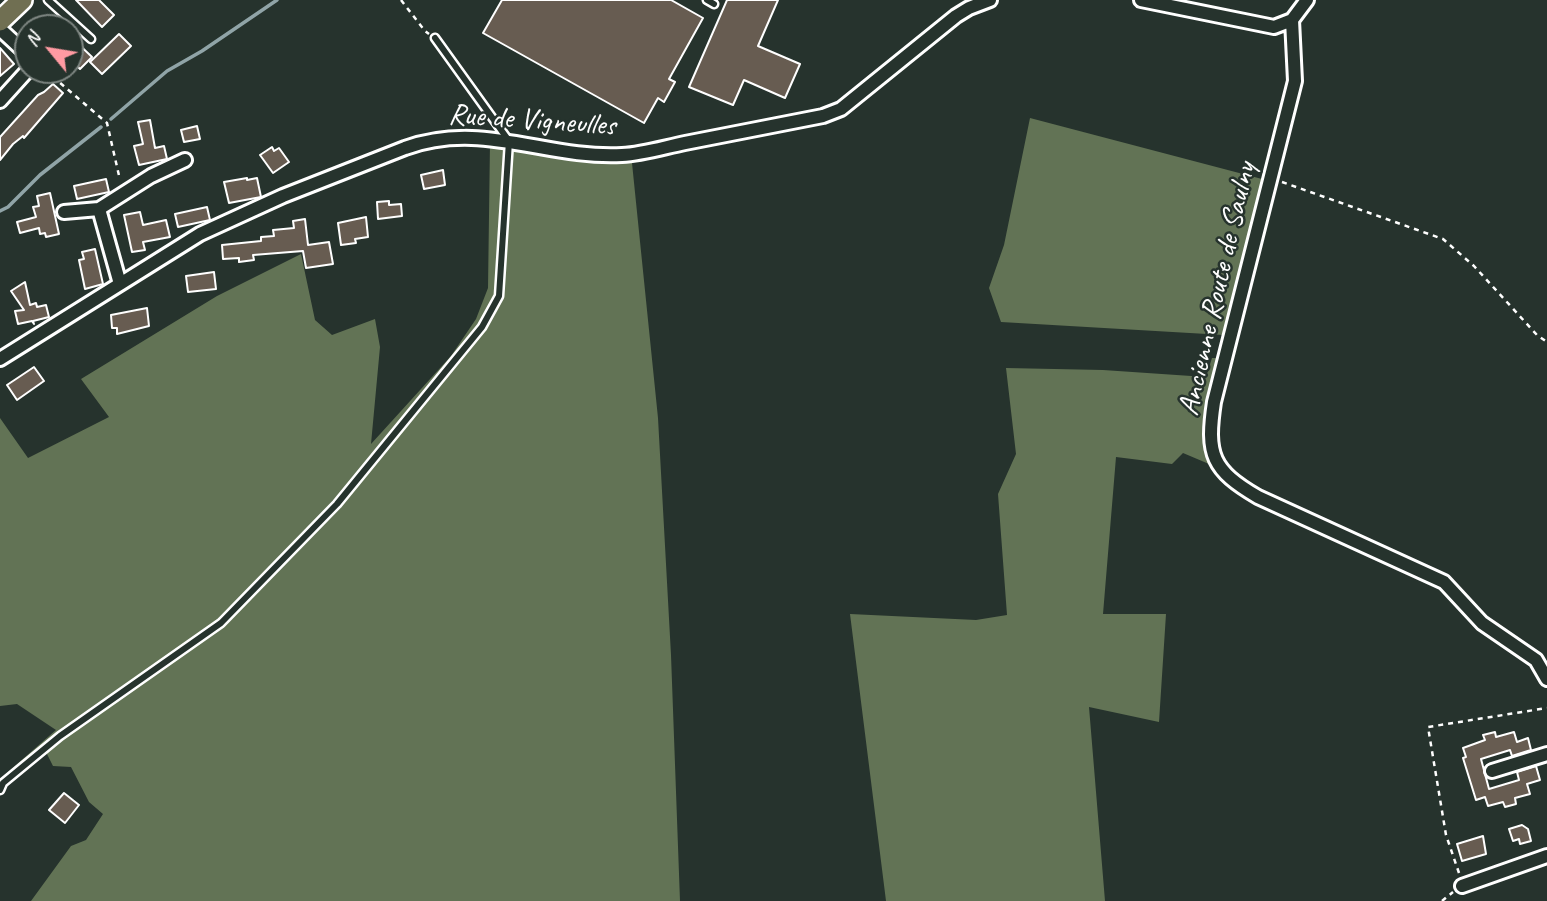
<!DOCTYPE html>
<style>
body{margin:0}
#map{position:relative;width:1547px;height:901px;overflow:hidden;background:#26332d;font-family:Caveat,sans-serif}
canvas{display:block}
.north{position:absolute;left:14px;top:14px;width:70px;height:70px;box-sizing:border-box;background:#26332d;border:2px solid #7d8581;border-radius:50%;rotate:300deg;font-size:19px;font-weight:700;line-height:28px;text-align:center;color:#fff}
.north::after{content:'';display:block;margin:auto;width:24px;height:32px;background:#ff9aa2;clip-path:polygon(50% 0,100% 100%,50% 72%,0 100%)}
</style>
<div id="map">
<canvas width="1547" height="901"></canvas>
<div class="north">N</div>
</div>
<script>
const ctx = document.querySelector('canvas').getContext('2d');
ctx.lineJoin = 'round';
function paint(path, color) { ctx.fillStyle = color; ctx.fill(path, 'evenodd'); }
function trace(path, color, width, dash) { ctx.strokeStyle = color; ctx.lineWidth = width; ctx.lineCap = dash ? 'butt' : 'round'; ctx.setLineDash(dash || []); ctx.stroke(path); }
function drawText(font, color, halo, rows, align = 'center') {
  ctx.font = font + ' Caveat,sans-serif'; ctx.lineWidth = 5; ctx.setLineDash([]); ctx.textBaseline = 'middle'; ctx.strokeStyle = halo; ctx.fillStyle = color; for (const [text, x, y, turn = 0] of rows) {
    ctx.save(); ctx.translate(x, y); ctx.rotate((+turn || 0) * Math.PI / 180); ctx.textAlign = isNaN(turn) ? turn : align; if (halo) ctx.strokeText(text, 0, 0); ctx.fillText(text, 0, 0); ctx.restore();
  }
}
const green = new Path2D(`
 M 1030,118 L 1262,179 L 1224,335 L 1001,322 L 989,288 L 1004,245 Z
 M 490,143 L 569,156 L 632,163 L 658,418 L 671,655 L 680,901 L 31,901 L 71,846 L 86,840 L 103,814 L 89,802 L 71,767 L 53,766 L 46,752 L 8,785 L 2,793 L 0,779 L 56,730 L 17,704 L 0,706 L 0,418 L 28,458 L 109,417 L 81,379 L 217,296 L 301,254 L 315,320 L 332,335 L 375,319 L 380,347 L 371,444 L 451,356 L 476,319 L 488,288 Z
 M 1212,358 L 1220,358 C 1212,394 1203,427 1209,464 L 1183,453 L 1172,464 L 1116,457 L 1103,614 L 1166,614 L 1159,722 L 1089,707 L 1105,901 L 886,901 L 850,614 L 976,620 L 1007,615 L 998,494 L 1016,454 L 1006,368 L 1103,370 L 1206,377 Z`);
const stream = new Path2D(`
 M 111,119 L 167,71 L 202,51 L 277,0
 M 0,211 L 8,207 L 40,175 L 101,127`);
const building = new Path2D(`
 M 76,0 L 99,0 L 114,15 L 102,27 Z
 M 502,0 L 671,0 L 703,18 L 669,79 L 675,82 L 664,102 L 658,98 L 644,123 L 483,33 Z
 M 727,0 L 778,0 L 758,46 L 800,64 L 785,98 L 744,80 L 733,105 L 689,87 Z
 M 119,34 L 131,46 L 102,74 L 90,62 Z
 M 70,36 L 92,57 L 80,69 L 70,59 Z
 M 0,48 L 14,64 L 0,76 Z
 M 53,84 L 63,93 L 24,138 L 23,136 L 13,144 L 0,160 L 0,137 L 38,95 L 44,92 Z
 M 150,120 L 155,148 L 164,146 L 167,159 L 139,165 L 134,146 L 143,144 L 138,122 Z
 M 197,126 L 200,139 L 184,142 L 181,130 Z
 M 272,147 L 274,151 L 279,148 L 289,162 L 273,173 L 260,155 Z
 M 443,170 L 445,185 L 424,189 L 421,175 Z
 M 247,178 L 247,180 L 257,178 L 261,197 L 229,203 L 224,182 Z
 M 106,179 L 109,192 L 77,199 L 74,186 Z
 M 50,193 L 59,234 L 46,237 L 45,233 L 40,234 L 39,228 L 20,233 L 17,222 L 36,217 L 33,207 L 39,206 L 37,196 Z
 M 389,201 L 389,205 L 401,204 L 402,216 L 378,219 L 377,202 Z
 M 207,207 L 210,220 L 178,227 L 175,214 Z
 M 140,212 L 143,225 L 166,220 L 170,237 L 143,242 L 145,250 L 132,252 L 124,215 Z
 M 366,217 L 368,237 L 355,239 L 356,243 L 341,245 L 338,223 Z
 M 305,219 L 308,245 L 329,242 L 333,264 L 306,268 L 303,251 L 253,255 L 254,260 L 239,262 L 239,258 L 223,259 L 222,245 L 261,241 L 261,237 L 274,236 L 273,230 L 294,228 L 293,221 Z
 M 95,249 L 103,284 L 85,289 L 79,260 L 84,259 L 82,252 Z
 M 214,272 L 216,289 L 188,292 L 186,276 Z
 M 25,282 L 30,305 L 36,303 L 37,307 L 46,305 L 49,317 L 33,321 L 34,324 L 32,321 L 18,324 L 15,311 L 24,310 L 11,291 Z
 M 147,308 L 149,326 L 117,334 L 117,328 L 112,328 L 111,315 Z
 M 34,367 L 44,381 L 17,400 L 7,385 Z
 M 1495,732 L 1496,737 L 1514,732 L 1517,742 L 1528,738 L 1531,750 L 1512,756 L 1510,750 L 1481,759 L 1489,789 L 1519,780 L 1517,772 L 1536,766 L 1540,780 L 1527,784 L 1530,794 L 1515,798 L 1516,804 L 1505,807 L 1503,802 L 1488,806 L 1485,797 L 1476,800 L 1463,758 L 1466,757 L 1463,748 L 1485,740 L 1483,735 Z
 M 64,793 L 79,805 L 65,823 L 49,810 Z
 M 1522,825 L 1528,829 L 1531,841 L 1520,844 L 1519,839 L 1513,841 L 1509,829 Z
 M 1483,836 L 1486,854 L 1462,861 L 1457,844 Z`);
const path = new Path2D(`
 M 401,0 L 425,31 L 429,34
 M 45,70 L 107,123 L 120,180
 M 1282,182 L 1443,239 L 1474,266 L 1537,335 L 1547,342
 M 1459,873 L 1446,835 L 1428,727 L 1547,708
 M 1442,901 L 1453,892`);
const service = new Path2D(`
 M 48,0 L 91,39
 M 707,0 L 714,4
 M 0,790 L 3,783 L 60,736 L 221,623 L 337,504 L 482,327 L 499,296 L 509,141 L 435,38`);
const minor = new Path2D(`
 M 1141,0 L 1274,27 L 1292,20 L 1307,0
 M 1292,20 L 1295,81 L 1214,402 C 1206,455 1212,470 1258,497 L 1444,582 L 1482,623 L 1536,660 L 1547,679
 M 0,29 L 28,55
 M 0,101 L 28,70
 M 99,209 L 120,284
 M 64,212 L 99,209 L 151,176 L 185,160
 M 0,359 L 200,234 L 283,196 L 405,148 C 482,120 545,159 622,155 C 643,154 665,147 685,143 C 731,134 777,125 823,116 L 841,109 L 956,16 L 969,8 L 990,0
 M 1492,771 L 1547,754
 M 1462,886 L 1547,856`);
const primary = new Path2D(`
 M 0,21 L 22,0`);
const streetNames = [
 ["Rue de Vigneulles",532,121,4],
 ["Ancienne Route de Saulny",1218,289,-77]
];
paint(green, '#627355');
trace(stream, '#90a4a7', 3.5);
paint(building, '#675c51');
trace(building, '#fff', 2);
trace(service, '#fff', 11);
trace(minor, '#fff', 18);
trace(primary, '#fff', 24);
trace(path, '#fff', 2.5, [5, 5]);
trace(service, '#26332d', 6);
trace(minor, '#26332d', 12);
trace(primary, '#706f52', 19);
drawText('30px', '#fff', '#26332d', streetNames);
</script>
